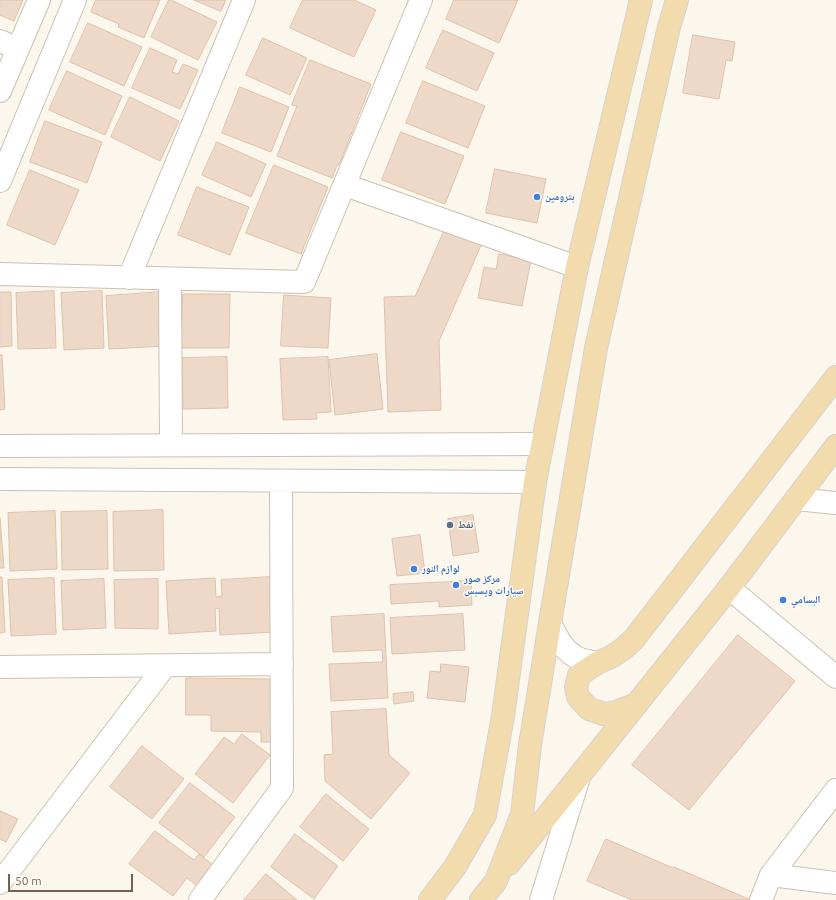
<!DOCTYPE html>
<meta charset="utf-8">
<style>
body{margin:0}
#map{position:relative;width:836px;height:900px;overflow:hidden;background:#fbf7ed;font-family:Ubuntu,sans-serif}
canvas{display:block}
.scale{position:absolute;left:8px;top:874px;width:125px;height:18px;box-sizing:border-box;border:2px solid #756051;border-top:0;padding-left:5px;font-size:12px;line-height:14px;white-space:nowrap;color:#756051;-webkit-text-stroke:3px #fefaf4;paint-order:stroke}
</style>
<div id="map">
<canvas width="836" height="900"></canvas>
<div class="scale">50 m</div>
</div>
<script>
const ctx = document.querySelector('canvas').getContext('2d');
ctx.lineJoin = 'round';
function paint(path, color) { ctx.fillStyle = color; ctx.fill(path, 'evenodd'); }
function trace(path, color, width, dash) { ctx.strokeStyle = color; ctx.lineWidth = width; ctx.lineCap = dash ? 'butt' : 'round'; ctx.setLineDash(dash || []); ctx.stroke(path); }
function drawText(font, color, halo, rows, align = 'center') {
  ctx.font = font + ' Ubuntu,"Noto Naskh Arabic",sans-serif'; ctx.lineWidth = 3; ctx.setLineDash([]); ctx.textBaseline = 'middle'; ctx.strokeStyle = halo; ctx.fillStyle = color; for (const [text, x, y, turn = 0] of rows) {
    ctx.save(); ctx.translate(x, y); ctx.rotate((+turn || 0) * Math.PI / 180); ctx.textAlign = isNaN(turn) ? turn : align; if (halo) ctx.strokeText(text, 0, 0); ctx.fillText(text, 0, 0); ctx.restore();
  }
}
const building = new Path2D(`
 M 0,0 L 23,0 L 14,21 L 0,15 Z
 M 96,0 L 160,0 L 144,38 L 118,27 L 119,24 L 91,12 Z
 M 169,0 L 171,0 L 217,22 L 198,60 L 151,37 Z
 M 194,0 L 226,0 L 221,11 Z
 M 303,0 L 354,0 L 376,10 L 354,57 L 290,28 Z
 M 454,0 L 518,0 L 499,43 L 446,19 Z
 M 88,23 L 142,47 L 124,86 L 70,62 Z
 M 443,30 L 494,53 L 477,91 L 426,68 Z
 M 693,35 L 735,42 L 732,61 L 726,60 L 719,99 L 683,93 Z
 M 263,38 L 307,58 L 290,95 L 246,75 Z
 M 150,48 L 177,60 L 172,72 L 178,74 L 183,64 L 198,70 L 180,109 L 132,88 Z
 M 310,60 L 371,84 L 339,165 L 337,165 L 332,178 L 277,156 L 297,106 L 292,105 Z
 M 67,71 L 122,96 L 105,135 L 49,110 Z
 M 423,81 L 485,106 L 468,148 L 406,123 Z
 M 240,87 L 289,107 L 271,152 L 222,133 Z
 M 130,97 L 179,121 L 160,161 L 111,137 Z
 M 45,121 L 102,142 L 87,183 L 30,162 Z
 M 401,132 L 464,156 L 445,204 L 382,180 Z
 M 217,142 L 266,164 L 251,197 L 202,175 Z
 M 274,165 L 328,187 L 301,254 L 246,233 Z
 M 495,169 L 546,179 L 537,223 L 486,213 Z
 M 30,170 L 79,190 L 55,245 L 7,225 Z
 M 197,187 L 249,207 L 230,255 L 178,235 Z
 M 446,227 L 482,243 L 439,341 L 441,410 L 388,412 L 384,297 L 415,296 Z
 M 499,254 L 531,260 L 522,306 L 478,298 L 484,267 L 496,269 Z
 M 54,291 L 56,348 L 18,349 L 16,293 Z
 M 102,291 L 104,348 L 64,350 L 61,293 Z
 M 0,292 L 11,292 L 12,346 L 0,347 Z
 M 162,292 L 165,346 L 109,349 L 106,296 Z
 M 183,294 L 230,294 L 229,348 L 182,348 Z
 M 284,295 L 331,298 L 328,348 L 281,346 Z
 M 377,354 L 383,409 L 335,415 L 329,360 Z
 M 0,355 L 2,355 L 5,409 L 0,410 Z
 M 227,357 L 228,408 L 183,409 L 182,358 Z
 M 328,357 L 331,412 L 316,413 L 317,419 L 283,420 L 280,359 Z
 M 163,510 L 164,570 L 114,571 L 113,512 Z
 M 55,511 L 57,569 L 10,571 L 8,513 Z
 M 107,511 L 108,569 L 62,570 L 61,512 Z
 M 473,515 L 479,552 L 453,556 L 448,519 Z
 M 0,518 L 4,568 L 0,568 Z
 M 420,535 L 425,573 L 397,576 L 392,539 Z
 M 0,577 L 2,577 L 5,632 L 0,633 Z
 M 271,577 L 274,632 L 220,635 L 219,608 L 215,609 L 216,631 L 169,634 L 166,581 L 215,578 L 216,597 L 222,596 L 221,580 Z
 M 54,578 L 56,634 L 11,636 L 8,580 Z
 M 104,579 L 106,628 L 63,630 L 61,581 Z
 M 158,579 L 158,629 L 115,628 L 114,580 Z
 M 471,581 L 472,605 L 439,607 L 439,601 L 391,604 L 390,585 Z
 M 384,614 L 388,698 L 331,701 L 329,664 L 383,662 L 382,650 L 333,652 L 331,617 Z
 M 463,614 L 465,650 L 392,654 L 390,618 Z
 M 738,635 L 795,681 L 689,810 L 632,765 Z
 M 441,664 L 469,667 L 465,702 L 427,698 L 430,671 L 440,672 Z
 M 186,678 L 273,679 L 277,742 L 261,742 L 261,732 L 211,731 L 211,715 L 186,715 Z
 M 413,692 L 414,701 L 394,704 L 393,694 Z
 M 386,709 L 389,755 L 410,773 L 371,819 L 325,781 L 324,755 L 333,754 L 331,712 Z
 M 242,734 L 270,755 L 233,803 L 195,774 L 224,737 L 234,744 Z
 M 142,746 L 184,779 L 152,819 L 110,787 Z
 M 190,783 L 235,817 L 204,857 L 159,823 Z
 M 326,794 L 369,829 L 343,861 L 300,827 Z
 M 0,811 L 18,819 L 6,842 L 0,839 Z
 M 155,831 L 194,860 L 199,854 L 213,865 L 197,886 L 187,878 L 173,896 L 129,864 Z
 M 295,834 L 338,866 L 314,899 L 271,867 Z
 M 606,839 L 673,868 L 674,867 L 751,900 L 632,900 L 587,881 Z
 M 266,874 L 297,900 L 244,900 Z`);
const minor = new Path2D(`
 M 0,41 L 18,49
 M 0,91 L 39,0
 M 0,181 L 75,0
 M 345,185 L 577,267
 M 0,274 L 304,282 L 421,0
 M 129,278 L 244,0
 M 170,279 L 171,445
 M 0,446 L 541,444
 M 0,479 L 535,482
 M 796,499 L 836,503
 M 729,588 L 836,677
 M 550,623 C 557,637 563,651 578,658 C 583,661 591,661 597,663
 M 0,667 L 282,664
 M 771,875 L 836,883
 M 0,883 L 165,666
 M 200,900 L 282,788 L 281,481
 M 541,900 L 579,777
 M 761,900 L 771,875 L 836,790`);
const major = new Path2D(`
 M 637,704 L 616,712 L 604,714 L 589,709 L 578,697 L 576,687 L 579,675 L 597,663 L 611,657 L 623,649 L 634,639 L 836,377
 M 509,864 L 729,588 L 836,446
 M 430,900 L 455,867 L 485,815 L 503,716 L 535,482 L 577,267 L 641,0
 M 481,900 L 496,881 L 522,814 L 530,745 L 550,623 L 596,348 L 669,27 L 677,0`);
const markers = [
 [537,197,4,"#3f7fe0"],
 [450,525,4,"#5c6f8a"],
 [414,569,4,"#3f7fe0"],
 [456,585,4,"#3f7fe0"],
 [783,600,4,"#3f7fe0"]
];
const shopNames = [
 ["بترومين",545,197],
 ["لوازم النور",422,569],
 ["مركز صور",464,579],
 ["سيارات ويسبس",464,591],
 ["البسامي",791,600]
];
const serviceNames = [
 ["نفط",458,525]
];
paint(building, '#eed9c8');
trace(building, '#dfc1aa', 1);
trace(minor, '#cdc0b3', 24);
trace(major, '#d8d2ce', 24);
trace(minor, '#fff', 22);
trace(major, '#f2dcad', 22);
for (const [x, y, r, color] of markers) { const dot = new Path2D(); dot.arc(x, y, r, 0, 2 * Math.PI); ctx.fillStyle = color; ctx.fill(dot); trace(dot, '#fefaf4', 1.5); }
drawText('bold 10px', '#366cbe', '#fefaf4', shopNames, 'left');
drawText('bold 10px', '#4e5e75', '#fefaf4', serviceNames, 'left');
</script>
